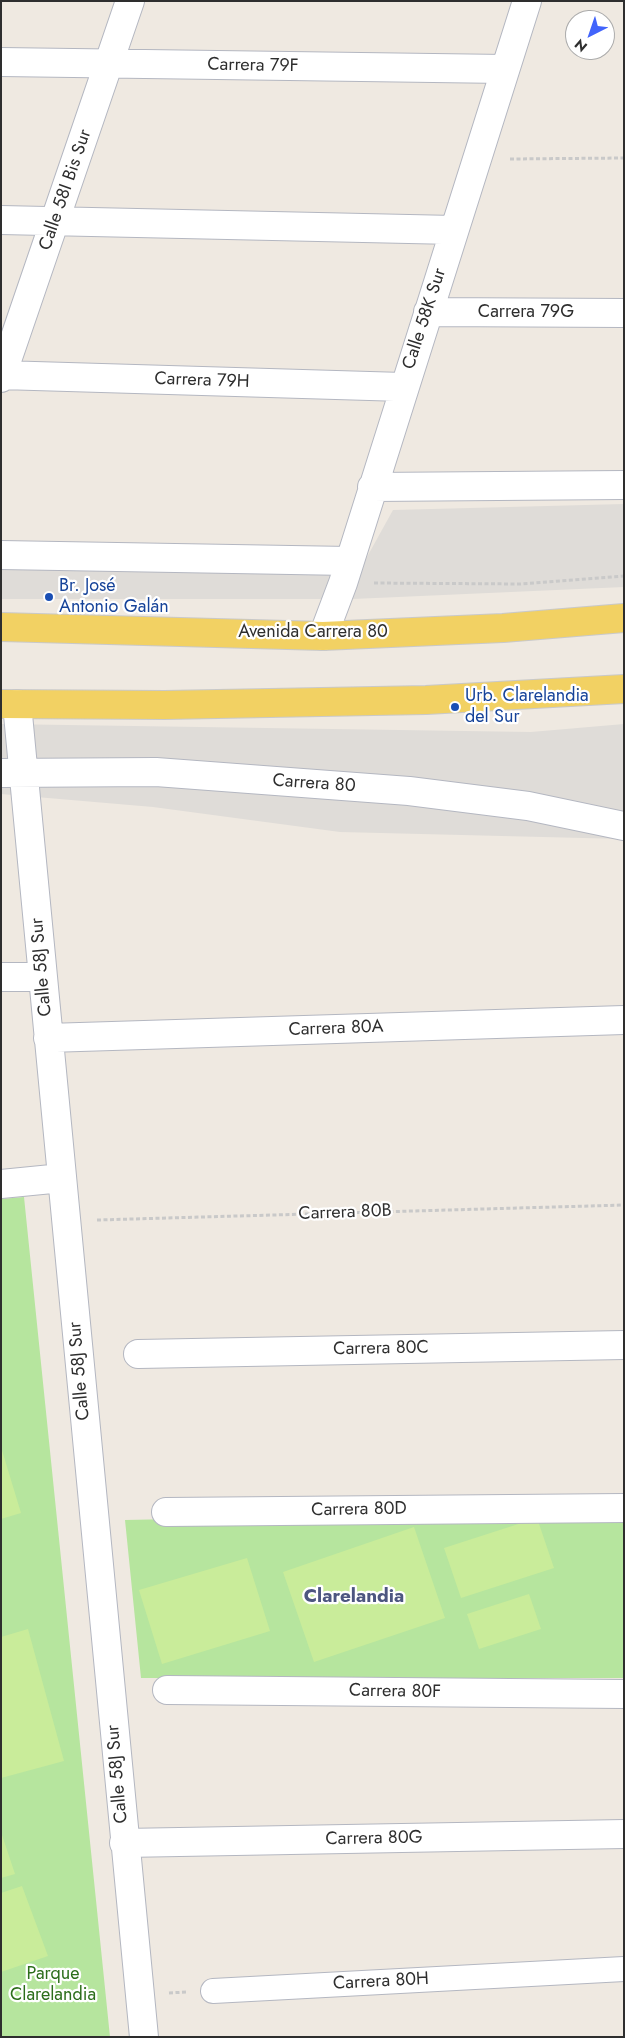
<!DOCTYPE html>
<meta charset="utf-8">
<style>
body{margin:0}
#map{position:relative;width:625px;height:2038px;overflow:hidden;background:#efe9e1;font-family:Jost,sans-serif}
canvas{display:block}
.frame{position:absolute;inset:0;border:2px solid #2e2e2e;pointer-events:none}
.north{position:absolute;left:565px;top:10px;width:50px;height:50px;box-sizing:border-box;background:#fff;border:1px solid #ababab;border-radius:50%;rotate:221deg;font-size:14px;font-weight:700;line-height:20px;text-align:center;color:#2e2e2e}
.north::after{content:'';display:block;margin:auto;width:18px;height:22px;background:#4264fb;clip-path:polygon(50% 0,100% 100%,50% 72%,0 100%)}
</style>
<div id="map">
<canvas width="625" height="2038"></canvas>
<div class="frame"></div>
<div class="north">N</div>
</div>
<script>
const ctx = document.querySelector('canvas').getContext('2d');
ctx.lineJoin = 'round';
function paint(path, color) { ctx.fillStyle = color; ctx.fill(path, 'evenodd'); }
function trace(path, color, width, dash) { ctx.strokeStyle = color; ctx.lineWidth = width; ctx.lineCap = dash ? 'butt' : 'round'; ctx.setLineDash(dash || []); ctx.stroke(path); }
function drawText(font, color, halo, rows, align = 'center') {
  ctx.font = font + ' Jost,sans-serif'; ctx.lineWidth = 4.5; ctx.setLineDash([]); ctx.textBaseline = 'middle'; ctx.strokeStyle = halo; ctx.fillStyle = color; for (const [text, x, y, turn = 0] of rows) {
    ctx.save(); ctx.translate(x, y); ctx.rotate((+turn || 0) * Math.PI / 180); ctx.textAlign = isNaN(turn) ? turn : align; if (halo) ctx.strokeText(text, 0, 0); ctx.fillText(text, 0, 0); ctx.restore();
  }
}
const green = new Path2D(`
 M 24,1197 L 110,2037 L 1,2037 L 1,1199 Z
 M 624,1510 L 624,1678 L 141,1678 L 125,1520 Z`);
const pitch = new Path2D(`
 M 1,1447 L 21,1513 L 1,1519 Z
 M 537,1518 L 554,1568 L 461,1598 L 444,1548 Z
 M 414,1527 L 445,1618 L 314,1662 L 283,1572 Z
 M 247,1558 L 270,1631 L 162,1664 L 139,1590 Z
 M 529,1594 L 541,1629 L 479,1649 L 467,1614 Z
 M 28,1629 L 64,1761 L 1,1778 L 1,1637 Z
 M 1,1832 L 15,1874 L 1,1878 Z
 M 22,1886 L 48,1956 L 1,1972 L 1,1893 Z`);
const plaza = new Path2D(`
 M 624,504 L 624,587 L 353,599 L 1,599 L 1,568 L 362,566 L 393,510 Z
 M 1,724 L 531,732 L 624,724 L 624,839 L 340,832 L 153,807 L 1,794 Z`);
const path = new Path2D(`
 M 510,159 L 624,158
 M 374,583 L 520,584 L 624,576
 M 97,1220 L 624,1205
 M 169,1993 L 186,1992`);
const pedestrian = new Path2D(`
 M 213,1991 L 624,1969`);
const minor = new Path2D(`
 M 1,62 L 505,69
 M 1,220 L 454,230
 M 428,312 L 624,313
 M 1,375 L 403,387
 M 1,378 L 130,1
 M 372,487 L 624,485
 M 1,555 L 349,561
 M 323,636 L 343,583 L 527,1
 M 17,704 L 144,2037
 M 1,773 L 156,772 L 409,791 L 528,806 L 624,826
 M 1,977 L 43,977
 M 48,1038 L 624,1020
 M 1,1184 L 62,1178
 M 138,1354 L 624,1345
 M 166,1512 L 624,1508
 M 167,1690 L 624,1694
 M 124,1843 L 624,1834`);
const primary = new Path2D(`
 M 1,627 L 323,636 L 503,628 L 624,618
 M 1,704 L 165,705 L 426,700 L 624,689`);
const markers = [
 [49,597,5,"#1a4fb4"],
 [455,707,5,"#1a4fb4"]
];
const streetNames = [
 ["Carrera 79F",253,66,1],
 ["Calle 58I Bis Sur",66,190,-71],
 ["Carrera 79G",526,313],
 ["Calle 58K Sur",425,319,-72],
 ["Carrera 79H",202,381,2],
 ["Avenida Carrera 80",313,633],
 ["Carrera 80",314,784,4],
 ["Calle 58J Sur",42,967,-95],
 ["Carrera 80A",336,1029,-2],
 ["Carrera 80B",345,1213,-2],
 ["Carrera 80C",381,1349,-1],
 ["Calle 58J Sur",80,1371,-95],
 ["Carrera 80D",359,1510,-1],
 ["Carrera 80F",395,1692,1],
 ["Calle 58J Sur",118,1774,-95],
 ["Carrera 80G",374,1839,-1],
 ["Carrera 80H",381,1982,-3]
];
const transitNames = [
 ["Br. José",59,587],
 ["Antonio Galán",59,608],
 ["Urb. Clarelandia",465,697],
 ["del Sur",465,718]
];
const parkNames = [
 ["Parque",53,1975],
 ["Clarelandia",53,1996]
];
const neighbourhoodNames = [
 ["Clarelandia",354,1597]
];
paint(green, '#b6e59e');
paint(pitch, '#c9ec9a');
paint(plaza, '#dfdcd8');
trace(pedestrian, '#b4b7c1', 26);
trace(minor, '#b4b7c1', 30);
trace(primary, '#c9c9c9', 30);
trace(path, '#c9c9c9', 3, [4, 2.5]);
trace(pedestrian, '#fff', 24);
trace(minor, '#fff', 28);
trace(primary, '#f2d163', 28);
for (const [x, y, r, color] of markers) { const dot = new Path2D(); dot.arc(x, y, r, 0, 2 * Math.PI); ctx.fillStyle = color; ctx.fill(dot); trace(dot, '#fff', 2); }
drawText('18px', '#2e2e2e', '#fff', streetNames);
drawText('18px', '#164399', '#fff', transitNames, 'left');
drawText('18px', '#2c6e1b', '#fff', parkNames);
drawText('bold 19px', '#4d5680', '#fff', neighbourhoodNames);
</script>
